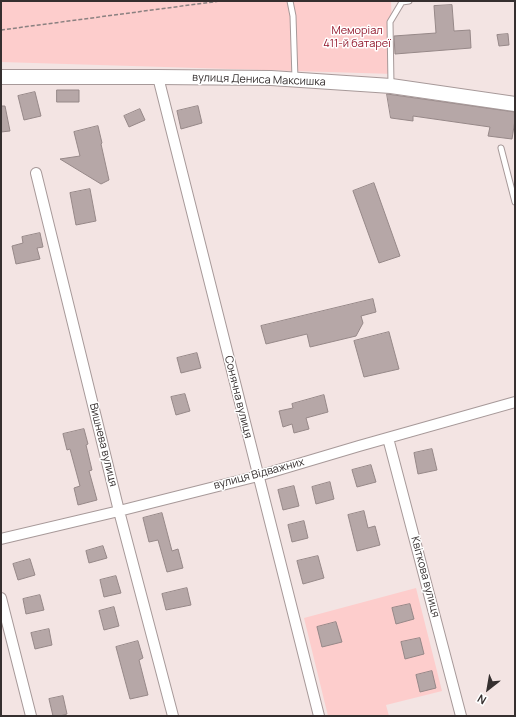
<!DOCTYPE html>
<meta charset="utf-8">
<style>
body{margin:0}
#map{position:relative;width:516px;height:717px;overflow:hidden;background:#f3e4e3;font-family:Manrope,sans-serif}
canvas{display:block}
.frame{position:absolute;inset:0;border:2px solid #352f2f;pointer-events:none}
.north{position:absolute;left:468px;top:669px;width:40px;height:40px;-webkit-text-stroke:3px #fff;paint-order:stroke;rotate:211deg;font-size:11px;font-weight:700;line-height:16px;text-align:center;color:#352f2f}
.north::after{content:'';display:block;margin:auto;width:14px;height:18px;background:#352f2f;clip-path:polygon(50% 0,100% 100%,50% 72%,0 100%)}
</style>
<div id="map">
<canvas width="516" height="717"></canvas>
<div class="frame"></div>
<div class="north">N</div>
</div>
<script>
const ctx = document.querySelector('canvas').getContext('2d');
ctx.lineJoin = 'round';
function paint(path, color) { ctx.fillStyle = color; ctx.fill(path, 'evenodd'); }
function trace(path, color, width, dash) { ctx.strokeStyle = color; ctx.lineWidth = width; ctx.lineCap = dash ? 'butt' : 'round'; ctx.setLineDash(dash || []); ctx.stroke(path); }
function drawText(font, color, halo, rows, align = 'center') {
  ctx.font = font + ' Manrope,sans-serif'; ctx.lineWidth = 3; ctx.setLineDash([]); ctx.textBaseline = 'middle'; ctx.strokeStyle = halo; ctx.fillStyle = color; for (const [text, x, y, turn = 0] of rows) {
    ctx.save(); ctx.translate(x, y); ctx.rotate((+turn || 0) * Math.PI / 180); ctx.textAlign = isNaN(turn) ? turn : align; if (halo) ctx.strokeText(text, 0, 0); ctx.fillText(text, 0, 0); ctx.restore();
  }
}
const green = new Path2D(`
 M 1,1 L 391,1 L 394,74 L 1,62 Z
 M 416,588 L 442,691 L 386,705 L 389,716 L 328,716 L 304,618 Z`);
const building = new Path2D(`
 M 452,5 L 454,31 L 470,30 L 471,48 L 395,54 L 394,36 L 436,33 L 434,6 Z
 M 508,34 L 509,45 L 499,46 L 497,35 Z
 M 57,90 L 79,90 L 79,102 L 57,102 Z
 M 35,92 L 41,116 L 24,120 L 18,96 Z
 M 387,94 L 515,112 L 515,120 L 512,139 L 488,136 L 490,127 L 413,116 L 413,121 L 391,118 Z
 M 1,106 L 5,106 L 10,131 L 1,132 Z
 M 198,106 L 202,123 L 181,129 L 177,111 Z
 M 140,109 L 145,120 L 129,127 L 124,116 Z
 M 98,126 L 102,143 L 101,144 L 109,180 L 101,184 L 60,159 L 80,156 L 74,132 Z
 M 374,183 L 400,256 L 379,263 L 353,191 Z
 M 90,189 L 96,221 L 76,225 L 70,193 Z
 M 40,233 L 43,247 L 37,248 L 40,259 L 16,264 L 12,246 L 23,243 L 22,237 Z
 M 373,299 L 376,312 L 361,316 L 363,323 L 356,336 L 310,347 L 307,334 L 266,344 L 261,326 Z
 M 389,332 L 399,369 L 364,377 L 354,341 Z
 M 197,353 L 201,368 L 181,373 L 177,358 Z
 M 185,394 L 190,411 L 176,415 L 171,397 Z
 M 324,395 L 328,412 L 306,418 L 309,429 L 294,433 L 292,424 L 283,427 L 279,411 L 293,408 L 292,404 Z
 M 84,429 L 88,444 L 86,445 L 92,470 L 89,471 L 97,500 L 78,505 L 74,488 L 80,486 L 70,449 L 67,450 L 63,434 Z
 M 432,449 L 437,470 L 418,474 L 414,453 Z
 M 371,465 L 376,482 L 357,487 L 352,470 Z
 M 330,482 L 334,499 L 316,504 L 312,487 Z
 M 294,486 L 299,506 L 283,510 L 278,490 Z
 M 364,511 L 368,528 L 375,526 L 380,545 L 357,551 L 348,515 Z
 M 162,513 L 172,551 L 178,549 L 183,568 L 167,572 L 158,540 L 149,542 L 143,518 Z
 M 304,521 L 308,538 L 292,542 L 288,525 Z
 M 103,546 L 107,558 L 89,563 L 86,551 Z
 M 318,556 L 324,578 L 303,584 L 297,561 Z
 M 30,559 L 35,575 L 18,580 L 13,564 Z
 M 116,576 L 121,593 L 104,597 L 100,580 Z
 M 187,588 L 191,605 L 166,610 L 162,594 Z
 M 40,595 L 44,610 L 26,614 L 23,599 Z
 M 410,604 L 414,619 L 396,624 L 392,608 Z
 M 114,607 L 119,626 L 104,630 L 99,611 Z
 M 336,622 L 342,642 L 322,647 L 317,627 Z
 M 49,629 L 52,645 L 35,649 L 31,633 Z
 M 420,638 L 424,654 L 405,659 L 401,642 Z
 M 138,641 L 143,658 L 139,660 L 148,695 L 130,699 L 116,647 Z
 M 432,671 L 436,688 L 420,692 L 416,675 Z
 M 63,696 L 67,714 L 60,716 L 53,716 L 49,699 Z`);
const path = new Path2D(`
 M 1,30 L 220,1`);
const lane = new Path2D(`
 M 290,1 L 293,16 L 295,79
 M 391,85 L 390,22 L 402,2 L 409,1
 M 501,148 L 515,202`);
const street = new Path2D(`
 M 158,77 L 319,716
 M 36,173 L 119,511 L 173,716
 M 388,438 L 461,716
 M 1,539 L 119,511 L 258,476 L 359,446 L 515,402
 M 1,598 L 31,716`);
const secondary = new Path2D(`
 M 1,77 L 158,77 L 271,78 L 391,86 L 515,104`);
const parkNames = [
 ["Меморіал",357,31],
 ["411-й батареї",357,44]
];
const streetNames = [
 ["вулиця Дениса Максишка",259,80,2],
 ["Сонячна вулиця",238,397,76],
 ["Вишнева вулиця",103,445,76],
 ["вулиця Відважних",259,474,-15],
 ["Квіткова вулиця",425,577,75]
];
paint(green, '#fdcdcc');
paint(building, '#b6a7a7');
trace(building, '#968888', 1);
trace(lane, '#a79999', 7);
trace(street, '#a79999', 12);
trace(secondary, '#a79999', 16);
trace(path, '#8b8181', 1.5, [4, 2]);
trace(lane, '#fff', 5);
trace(street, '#fff', 10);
trace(secondary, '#fff', 14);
drawText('11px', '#93192d', '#fff', parkNames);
drawText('11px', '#352f2f', '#fff', streetNames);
</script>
